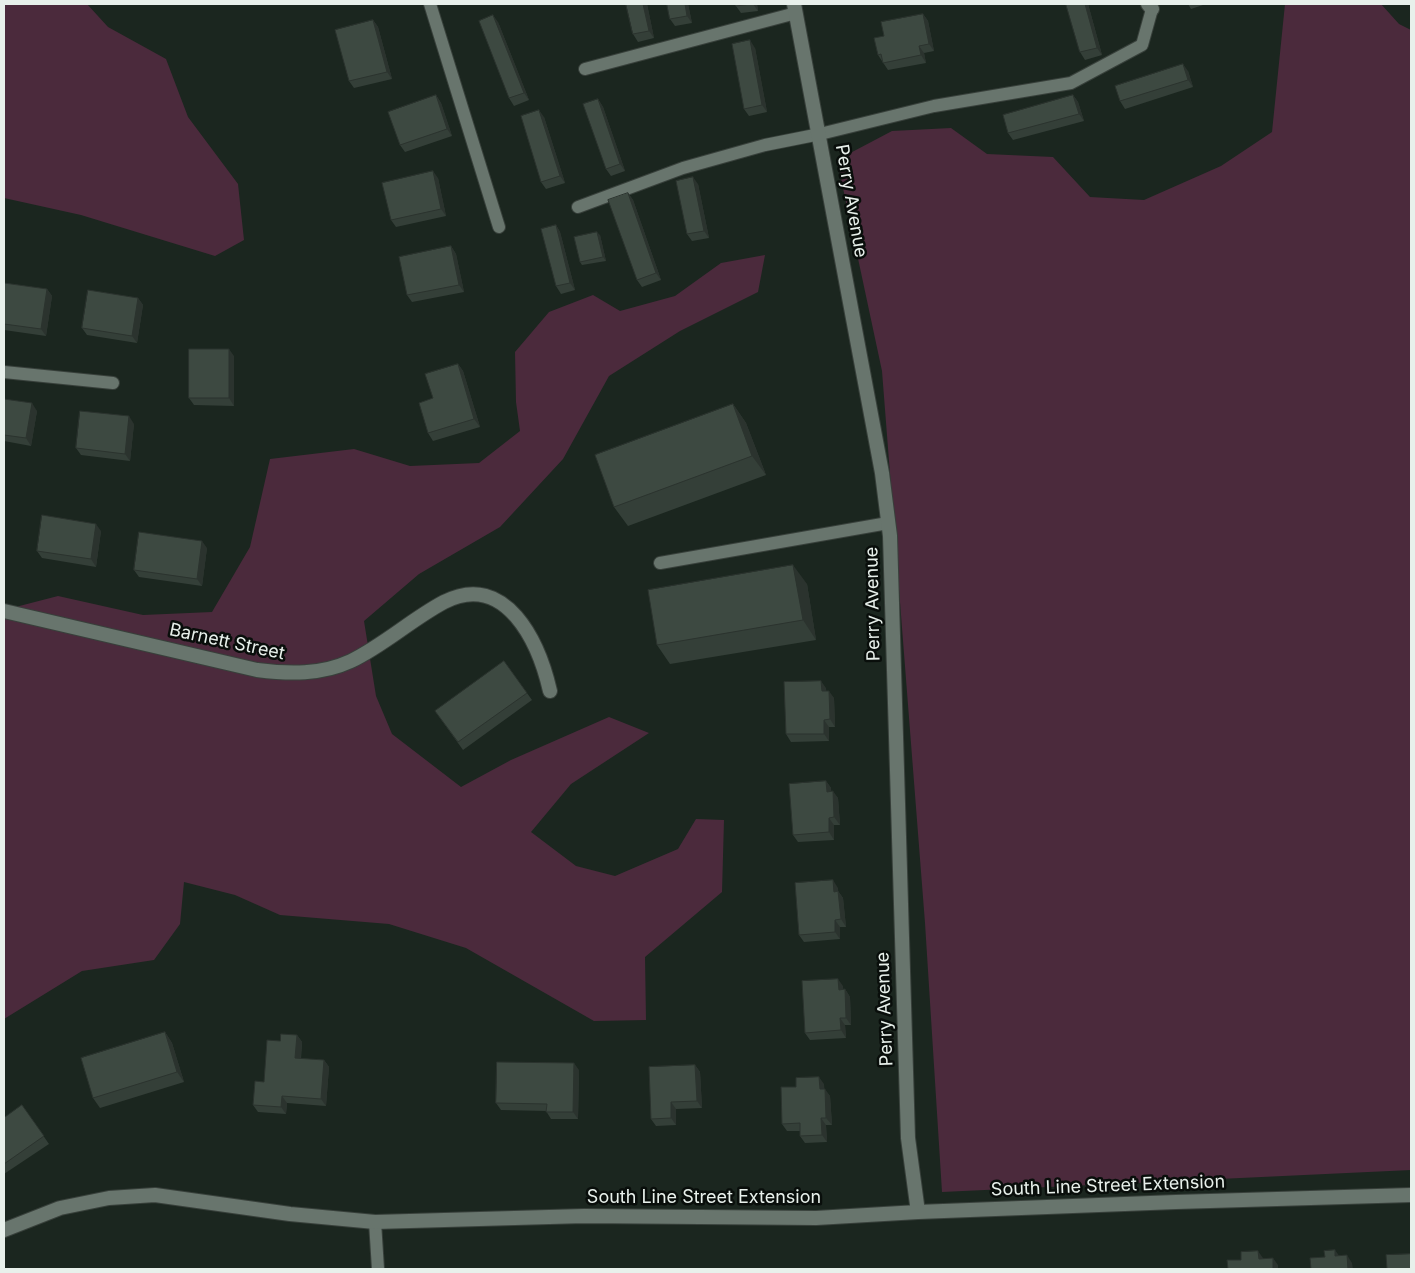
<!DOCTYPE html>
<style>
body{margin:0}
#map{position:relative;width:1415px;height:1273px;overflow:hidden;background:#1b261f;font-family:Inter,sans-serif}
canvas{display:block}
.frame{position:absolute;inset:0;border:5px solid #e8f0eb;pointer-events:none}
</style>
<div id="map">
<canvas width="1415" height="1273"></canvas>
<div class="frame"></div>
</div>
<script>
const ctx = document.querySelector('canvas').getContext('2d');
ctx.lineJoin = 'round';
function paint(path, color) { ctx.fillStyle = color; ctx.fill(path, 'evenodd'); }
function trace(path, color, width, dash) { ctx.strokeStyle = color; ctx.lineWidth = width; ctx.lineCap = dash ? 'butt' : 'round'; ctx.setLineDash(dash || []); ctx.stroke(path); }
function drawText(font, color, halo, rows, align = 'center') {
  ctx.font = font + ' Inter,sans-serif'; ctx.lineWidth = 5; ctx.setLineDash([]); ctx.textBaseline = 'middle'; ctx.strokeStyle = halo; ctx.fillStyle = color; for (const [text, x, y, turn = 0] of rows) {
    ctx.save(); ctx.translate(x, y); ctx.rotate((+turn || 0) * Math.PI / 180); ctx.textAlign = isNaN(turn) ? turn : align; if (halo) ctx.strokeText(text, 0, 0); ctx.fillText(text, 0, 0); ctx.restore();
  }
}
const green = new Path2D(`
 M 4,4 L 87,4 L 108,27 L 166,59 L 188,117 L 238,184 L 244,240 L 215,256 L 81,215 L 4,198 Z
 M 1285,4 L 1381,4 L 1399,24 L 1411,30 L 1411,1170 L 942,1192 L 925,923 L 882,371 L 837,160 L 892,131 L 951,128 L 987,154 L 1053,157 L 1090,197 L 1144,200 L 1221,166 L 1272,132 Z
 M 765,255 L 758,292 L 680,331 L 609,376 L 563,459 L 500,527 L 419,574 L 364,621 L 376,696 L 392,734 L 461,787 L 511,760 L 609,717 L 649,733 L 571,784 L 531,832 L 576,866 L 615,876 L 678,849 L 696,819 L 724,820 L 722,892 L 645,957 L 646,1020 L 594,1021 L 466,948 L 389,924 L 280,915 L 235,895 L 184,882 L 180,924 L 154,960 L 82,971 L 4,1019 L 4,610 L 58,596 L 143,615 L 212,612 L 250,547 L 270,459 L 354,449 L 410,466 L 479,463 L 520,431 L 516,402 L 515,352 L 549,312 L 593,295 L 620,311 L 675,296 L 721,263 Z`);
const service = new Path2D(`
 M 430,4 L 499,227
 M 585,69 L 796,13
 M 578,207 L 683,168 L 765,145 L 820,134 L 934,106 L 1071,83 L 1142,45 L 1152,9
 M 4,372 L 113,383
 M 660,563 L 888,523
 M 375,1222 L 378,1269`);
const minor = new Path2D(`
 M 794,4 L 882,473 L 890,536 L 908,1138 L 918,1212
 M 1148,4 L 1152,9
 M 4,611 L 257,670 C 289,674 321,675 351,661 C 384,645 412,619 444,602 C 506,570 539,643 550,691
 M 4,1230 L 60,1208 L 109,1198 L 155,1195 L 290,1214 L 375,1222 L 584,1216 L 816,1218 L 918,1212 L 1176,1202 L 1411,1195`);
const wall = new Path2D(`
 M 647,4 L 654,38 L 638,42 L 633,34 Z
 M 667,4 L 688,4 L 692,23 L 675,26 L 670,19 Z
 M 736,4 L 757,4 L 758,11 L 741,13 L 736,6 Z
 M 1066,4 L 1088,4 L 1102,55 L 1085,60 L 1080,52 Z
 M 1188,4 L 1206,4 L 1191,9 Z
 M 923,14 L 928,21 L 934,51 L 924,53 L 926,63 L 888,70 L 878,55 L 884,36 Z
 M 373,20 L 378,27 L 392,79 L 354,88 L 349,81 Z
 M 498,22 L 529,100 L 514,106 L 509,98 Z
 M 755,48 L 767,112 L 749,116 L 744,109 Z
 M 1188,71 L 1193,87 L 1125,109 L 1120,101 Z
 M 436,95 L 441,103 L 452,136 L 405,152 L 400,145 Z
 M 1073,95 L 1078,102 L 1084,121 L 1013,140 L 1008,133 Z
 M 598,99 L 603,107 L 625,171 L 611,176 L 606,169 Z
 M 544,117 L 565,183 L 546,189 L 541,182 Z
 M 438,178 L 446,216 L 396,227 L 391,220 Z
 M 698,184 L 709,238 L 692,241 L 687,234 Z
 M 628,193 L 633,200 L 661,280 L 642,287 L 637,280 Z
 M 556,225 L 560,232 L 575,290 L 561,294 L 556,286 Z
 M 600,235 L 606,261 L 582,265 L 580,262 Z
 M 451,246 L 456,254 L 464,292 L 412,302 L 407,295 Z
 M 4,283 L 47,289 L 52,296 L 46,336 L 4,330 Z
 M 138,298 L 143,305 L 137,343 L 87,335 L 82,328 Z
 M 234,356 L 234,406 L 194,405 L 189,398 Z
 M 458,364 L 463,371 L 480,427 L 433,441 L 428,433 L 433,398 Z
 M 4,399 L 37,411 L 31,446 L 4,441 Z
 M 733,404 L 746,423 L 766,475 L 628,526 L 614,507 Z
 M 134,424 L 130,461 L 81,455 L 76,448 Z
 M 101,531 L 96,567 L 42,558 L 37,551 Z
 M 207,548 L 202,586 L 139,577 L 134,570 Z
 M 807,584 L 816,640 L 670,664 L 657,645 Z
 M 504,661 L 532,700 L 463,750 L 435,711 Z
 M 826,688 L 826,691 L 834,698 L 835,727 L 829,727 L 829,741 L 791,742 L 786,734 Z
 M 826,781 L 831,788 L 831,791 L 838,798 L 840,825 L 834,825 L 834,840 L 798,842 L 793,835 Z
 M 838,888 L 838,891 L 843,898 L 846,927 L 840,927 L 840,939 L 804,942 L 799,935 Z
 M 843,986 L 843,990 L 845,989 L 850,997 L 851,1025 L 845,1025 L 846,1038 L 810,1040 L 805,1033 Z
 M 165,1032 L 172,1043 L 184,1082 L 100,1108 L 93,1098 Z
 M 297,1035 L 302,1042 L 301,1059 L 324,1060 L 329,1067 L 326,1106 L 287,1103 L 286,1114 L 258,1112 L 253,1105 L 264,1082 L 280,1041 Z
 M 695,1065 L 700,1072 L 702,1108 L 676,1109 L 676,1125 L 656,1126 L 651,1119 Z
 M 579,1070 L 578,1119 L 551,1119 L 546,1111 L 501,1110 L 496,1103 Z
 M 824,1084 L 824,1089 L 830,1096 L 832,1125 L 826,1125 L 827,1142 L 805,1143 L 800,1136 L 800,1131 L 787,1131 L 782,1124 L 796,1087 Z
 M 22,1105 L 49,1144 L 4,1174 L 4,1118 Z`);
const shadedWall = new Path2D(`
 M 643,4 L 647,4 L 654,38 L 649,31 Z
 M 685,4 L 688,4 L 692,23 L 687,16 Z
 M 753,4 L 757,4 L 758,11 Z
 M 1085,4 L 1088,4 L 1102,55 L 1097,48 Z
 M 923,14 L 928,21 L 934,51 L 929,44 Z
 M 493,15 L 498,22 L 529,100 L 524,93 Z
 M 373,20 L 378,27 L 392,79 L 387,72 Z
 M 750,40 L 755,48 L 767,112 L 762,105 Z
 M 919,46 L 924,53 L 926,63 L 921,55 Z
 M 1183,64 L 1188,71 L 1193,87 L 1188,80 Z
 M 436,95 L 441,103 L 452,136 L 447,129 Z
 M 1073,95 L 1078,102 L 1084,121 L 1079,114 Z
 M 598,99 L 603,107 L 625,171 L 620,164 Z
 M 539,110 L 544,117 L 565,183 L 560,176 Z
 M 433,171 L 438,178 L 446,216 L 441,209 Z
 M 693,177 L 698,184 L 709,238 L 704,231 Z
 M 628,193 L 633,200 L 661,280 L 656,273 Z
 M 556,225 L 560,232 L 575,290 L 570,283 Z
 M 597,232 L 600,235 L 606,261 L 603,257 Z
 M 451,246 L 456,254 L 464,292 L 459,285 Z
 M 47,289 L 52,296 L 46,336 L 41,329 Z
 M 138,298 L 143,305 L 137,343 L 132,336 Z
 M 229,349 L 234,356 L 234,406 L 229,398 Z
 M 458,364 L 463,371 L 480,427 L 474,419 Z
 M 32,403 L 37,411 L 31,446 L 26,438 Z
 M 733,404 L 746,423 L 766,475 L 752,456 Z
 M 129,416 L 134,424 L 130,461 L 125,454 Z
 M 96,524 L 101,531 L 96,567 L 91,559 Z
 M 202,541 L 207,548 L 202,586 L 197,579 Z
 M 793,565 L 807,584 L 816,640 L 803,620 Z
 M 821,681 L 826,688 L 827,698 L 822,691 Z
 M 829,691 L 834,698 L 835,727 L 830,719 Z
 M 824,720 L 829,727 L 829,741 L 824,734 Z
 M 826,781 L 831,788 L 832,799 L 827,792 Z
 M 833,791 L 838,798 L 840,825 L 834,817 Z
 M 829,818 L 834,825 L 834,840 L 829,832 Z
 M 833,880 L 838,888 L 839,899 L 834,892 Z
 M 838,891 L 843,898 L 846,927 L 841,919 Z
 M 835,920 L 840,927 L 840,939 L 835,932 Z
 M 838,979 L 843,986 L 844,997 L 839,990 Z
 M 845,989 L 850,997 L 851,1025 L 846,1018 Z
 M 840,1018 L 845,1025 L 846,1038 L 841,1030 Z
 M 165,1032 L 172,1043 L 184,1082 L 177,1072 Z
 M 297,1035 L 302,1042 L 300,1065 L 295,1058 Z
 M 324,1060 L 329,1067 L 326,1106 L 321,1099 Z
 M 574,1063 L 579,1070 L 578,1119 L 573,1112 Z
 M 695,1065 L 700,1072 L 702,1108 L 697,1101 Z
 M 819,1077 L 824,1084 L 825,1096 L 820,1089 Z
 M 825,1089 L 830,1096 L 832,1125 L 826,1118 Z
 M 282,1096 L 287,1103 L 286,1114 L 281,1107 Z
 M 671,1102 L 676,1109 L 676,1125 L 671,1118 Z
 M 821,1118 L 826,1125 L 827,1142 L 822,1135 Z
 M 1335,1250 L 1340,1257 L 1335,1256 Z
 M 1258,1251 L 1263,1258 L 1264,1266 L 1259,1259 Z
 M 1347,1255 L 1352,1263 L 1353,1269 L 1348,1269 Z
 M 1273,1258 L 1278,1265 L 1278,1269 L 1273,1269 Z`);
const building = new Path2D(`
 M 626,4 L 643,4 L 649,31 L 633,34 Z
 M 667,4 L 685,4 L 687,16 L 670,19 Z
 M 736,4 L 751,4 L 736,6 Z
 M 1066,4 L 1085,4 L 1097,48 L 1080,52 Z
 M 923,14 L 929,44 L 919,46 L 921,55 L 883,63 L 881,54 L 878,55 L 874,38 L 884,36 L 881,22 Z
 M 493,15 L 524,93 L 509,98 L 479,21 Z
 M 373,20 L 387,72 L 349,81 L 335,30 Z
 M 750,40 L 762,105 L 744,109 L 732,44 Z
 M 1183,64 L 1188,80 L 1120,101 L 1115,86 Z
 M 436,95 L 447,129 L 400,145 L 388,112 Z
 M 1073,95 L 1079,114 L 1008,133 L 1003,115 Z
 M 598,99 L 620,164 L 606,169 L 583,104 Z
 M 539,110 L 560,176 L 541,182 L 521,116 Z
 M 433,171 L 441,209 L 391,220 L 382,183 Z
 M 693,177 L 704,231 L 687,234 L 676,181 Z
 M 628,193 L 656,273 L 637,280 L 608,200 Z
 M 556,225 L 570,283 L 556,286 L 541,229 Z
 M 597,232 L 603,257 L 580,262 L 574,237 Z
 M 451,246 L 459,285 L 407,295 L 399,257 Z
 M 4,283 L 47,289 L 41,329 L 4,324 Z
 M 88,290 L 138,298 L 132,336 L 82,328 Z
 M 189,349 L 229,349 L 229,398 L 189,398 Z
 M 458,364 L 474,419 L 428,433 L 419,403 L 433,398 L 425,374 Z
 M 4,399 L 32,403 L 26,438 L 4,435 Z
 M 733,404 L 752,456 L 614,507 L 595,455 Z
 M 80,411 L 129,416 L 125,454 L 76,448 Z
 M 42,515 L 96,524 L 91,559 L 37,551 Z
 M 139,532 L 202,541 L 197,579 L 134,570 Z
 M 793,565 L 803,620 L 657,645 L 648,590 Z
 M 504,661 L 527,693 L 458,742 L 435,711 Z
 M 821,681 L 822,691 L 829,691 L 830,719 L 824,720 L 824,734 L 786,734 L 784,682 Z
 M 826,781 L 827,792 L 833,791 L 834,817 L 829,818 L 829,832 L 793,835 L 789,784 Z
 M 833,880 L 834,892 L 838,891 L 841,919 L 835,920 L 835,932 L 799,935 L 795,883 Z
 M 838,979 L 839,990 L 845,989 L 846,1018 L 840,1018 L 841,1030 L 805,1033 L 802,981 Z
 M 165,1032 L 177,1072 L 93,1098 L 81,1058 Z
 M 281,1034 L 297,1035 L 295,1058 L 324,1060 L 321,1099 L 282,1096 L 281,1107 L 253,1105 L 255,1081 L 264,1082 L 267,1040 L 280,1041 Z
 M 497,1062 L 574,1063 L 573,1112 L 546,1112 L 547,1104 L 496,1103 Z
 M 695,1065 L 697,1101 L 671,1102 L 671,1118 L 651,1119 L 649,1067 Z
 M 819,1077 L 820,1089 L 825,1089 L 826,1118 L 821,1118 L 822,1135 L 800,1136 L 800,1123 L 782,1124 L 781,1087 L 796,1087 L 796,1078 Z
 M 22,1105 L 44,1136 L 4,1164 L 4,1118 Z
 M 1335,1250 L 1335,1256 L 1347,1255 L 1348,1269 L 1311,1269 L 1310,1258 L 1325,1257 L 1324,1251 Z
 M 1258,1251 L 1259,1259 L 1273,1258 L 1273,1269 L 1228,1269 L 1227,1260 L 1241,1260 L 1241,1252 Z
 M 1411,1254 L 1411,1269 L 1387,1269 L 1386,1255 Z`);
const streetNames = [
 ["Perry Avenue",851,201,80],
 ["Perry Avenue",873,604,-91],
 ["Barnett Street",227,642,12],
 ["Perry Avenue",885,1009,-92],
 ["South Line Street Extension",1108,1186,-2],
 ["South Line Street Extension",704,1198]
];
paint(green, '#4b2a3c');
trace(service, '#38403b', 14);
trace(minor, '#38403b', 16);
trace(service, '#68756d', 12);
trace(minor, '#68756d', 14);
paint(wall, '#343f38');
paint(shadedWall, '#2b332e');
paint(building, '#3d4941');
trace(building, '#2b332e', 1);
drawText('18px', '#e8f0eb', '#090e0b', streetNames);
</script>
